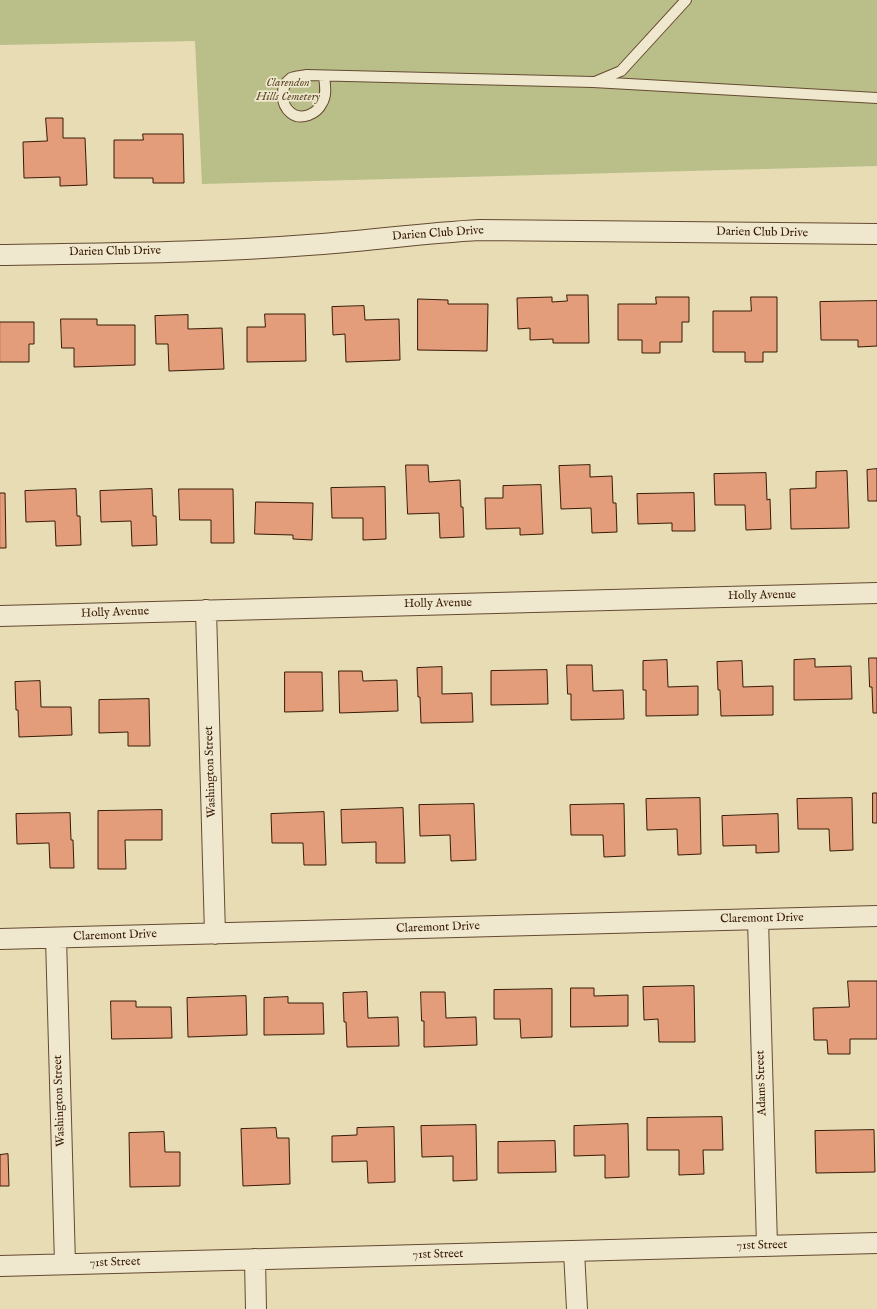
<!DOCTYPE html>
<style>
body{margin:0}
canvas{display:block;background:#e7dcb4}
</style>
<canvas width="877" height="1309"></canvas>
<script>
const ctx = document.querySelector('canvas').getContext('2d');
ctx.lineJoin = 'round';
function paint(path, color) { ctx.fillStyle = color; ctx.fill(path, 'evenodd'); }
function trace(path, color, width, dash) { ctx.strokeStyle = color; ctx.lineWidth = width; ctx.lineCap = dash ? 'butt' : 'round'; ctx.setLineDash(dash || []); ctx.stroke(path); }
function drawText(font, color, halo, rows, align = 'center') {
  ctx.font = font + ' "IM FELL English",serif'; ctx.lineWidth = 3.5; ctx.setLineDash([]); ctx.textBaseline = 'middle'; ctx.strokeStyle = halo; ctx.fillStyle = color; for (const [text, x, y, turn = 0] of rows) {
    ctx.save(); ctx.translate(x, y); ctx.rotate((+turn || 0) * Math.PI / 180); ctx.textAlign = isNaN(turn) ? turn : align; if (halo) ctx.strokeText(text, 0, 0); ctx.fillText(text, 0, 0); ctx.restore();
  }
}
const green = new Path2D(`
 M 0,0 L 877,0 L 877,166 L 202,184 L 195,41 L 0,45 Z`);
const building = new Path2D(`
 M 46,118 L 63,118 L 63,138 L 85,138 L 87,185 L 60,186 L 60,177 L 24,178 L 23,142 L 47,141 Z
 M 143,134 L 183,134 L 184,183 L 153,183 L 153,178 L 114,178 L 114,140 L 143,140 Z
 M 567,295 L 588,295 L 589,343 L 553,343 L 553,339 L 530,340 L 530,328 L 518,329 L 517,298 L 552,297 L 552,302 L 567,301 Z
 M 656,297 L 689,297 L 689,322 L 682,322 L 682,342 L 660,342 L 660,353 L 642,353 L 642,340 L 618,340 L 618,304 L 656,304 Z
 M 751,297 L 777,297 L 777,352 L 763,352 L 763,362 L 745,362 L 745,352 L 713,352 L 713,311 L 751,311 Z
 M 418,299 L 448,300 L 448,304 L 488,304 L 487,351 L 418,350 Z
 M 877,301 L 877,346 L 858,347 L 858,340 L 821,340 L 820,302 Z
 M 364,306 L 365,320 L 399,319 L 400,360 L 346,362 L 345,334 L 333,335 L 332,307 Z
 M 265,314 L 305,314 L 306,361 L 247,362 L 247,327 L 265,327 Z
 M 188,315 L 188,329 L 222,328 L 224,369 L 169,371 L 168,344 L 156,344 L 155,316 Z
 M 61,319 L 97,319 L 97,325 L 135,325 L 135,365 L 74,367 L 74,348 L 62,348 Z
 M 0,322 L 34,322 L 34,344 L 29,344 L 29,362 L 0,362 Z
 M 406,465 L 428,465 L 429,482 L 460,480 L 461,507 L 463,507 L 464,537 L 440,538 L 439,513 L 408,514 Z
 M 590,465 L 590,477 L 612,476 L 613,503 L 616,503 L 617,532 L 592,533 L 591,508 L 561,509 L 559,466 Z
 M 877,469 L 877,501 L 868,501 L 867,470 Z
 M 847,471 L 849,528 L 791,529 L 790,489 L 816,488 L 816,472 Z
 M 766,473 L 767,500 L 770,499 L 771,529 L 746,530 L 745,505 L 715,505 L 714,474 Z
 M 541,485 L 543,534 L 520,535 L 520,528 L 486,529 L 485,498 L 503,498 L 503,486 Z
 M 385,487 L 386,539 L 363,540 L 363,518 L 332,518 L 331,488 Z
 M 76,489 L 77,516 L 80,516 L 81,545 L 56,546 L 55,521 L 26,522 L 25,491 Z
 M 152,489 L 153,516 L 156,516 L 157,545 L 132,546 L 131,521 L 101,522 L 100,491 Z
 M 179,489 L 233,489 L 234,543 L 211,543 L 211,520 L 180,520 Z
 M 0,493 L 5,493 L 6,548 L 0,548 Z
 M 694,493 L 695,531 L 672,531 L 672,523 L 638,524 L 637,494 Z
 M 256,502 L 313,503 L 312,540 L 293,539 L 293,535 L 255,534 Z
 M 869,658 L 877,658 L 877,713 L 873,713 L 872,687 L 870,687 Z
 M 815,659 L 815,667 L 851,666 L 852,699 L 794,700 L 794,660 Z
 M 667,660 L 668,687 L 698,686 L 698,715 L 646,716 L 646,690 L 643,690 L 643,661 Z
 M 742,661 L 743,687 L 773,686 L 773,715 L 721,716 L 720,690 L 718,690 L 717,662 Z
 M 567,665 L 592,665 L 593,691 L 623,690 L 624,719 L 571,720 L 571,694 L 568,694 Z
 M 442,667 L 442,694 L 472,693 L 473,722 L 421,723 L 420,697 L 418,697 L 417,668 Z
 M 547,670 L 548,704 L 491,705 L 491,671 Z
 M 339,671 L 362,671 L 363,681 L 397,680 L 398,711 L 340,713 Z
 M 285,672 L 322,672 L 323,711 L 285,712 Z
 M 40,681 L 41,707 L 71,707 L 72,735 L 19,737 L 18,710 L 16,710 L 15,682 Z
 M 149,699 L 150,746 L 128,746 L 128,732 L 99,733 L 99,700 Z
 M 873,793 L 877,793 L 877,823 L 873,823 Z
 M 700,798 L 701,854 L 678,855 L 677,829 L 647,830 L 646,799 Z
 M 852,798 L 853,850 L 830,851 L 829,829 L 798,829 L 797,799 Z
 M 474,804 L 476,860 L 451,861 L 450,835 L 420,836 L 419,805 Z
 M 624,804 L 625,856 L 604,857 L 603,835 L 571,835 L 570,805 Z
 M 403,808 L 405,863 L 376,863 L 376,842 L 342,843 L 341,810 Z
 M 162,810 L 162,840 L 125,840 L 126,869 L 98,869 L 98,811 Z
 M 324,812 L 326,865 L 304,865 L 303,843 L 272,843 L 271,814 Z
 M 70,813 L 71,840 L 73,840 L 74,868 L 50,868 L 49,843 L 17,844 L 16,814 Z
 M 778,814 L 779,852 L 756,853 L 756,845 L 723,846 L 722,816 Z
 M 848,981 L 877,981 L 877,1039 L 850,1039 L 850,1054 L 828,1054 L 827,1040 L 814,1040 L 813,1008 L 849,1007 Z
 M 694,986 L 695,1042 L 659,1042 L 658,1019 L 644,1020 L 643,987 Z
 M 571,988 L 594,988 L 594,996 L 628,995 L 628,1026 L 571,1027 Z
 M 552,989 L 552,1037 L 521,1038 L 520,1019 L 494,1019 L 494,990 Z
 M 367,992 L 368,1018 L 398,1017 L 399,1046 L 347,1047 L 346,1022 L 344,1022 L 343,993 Z
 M 421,992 L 445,992 L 446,1018 L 476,1017 L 477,1045 L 424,1047 L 424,1021 L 422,1021 Z
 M 246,996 L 247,1035 L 188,1037 L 187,998 Z
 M 288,997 L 288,1003 L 323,1003 L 324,1034 L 264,1035 L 264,998 Z
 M 111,1001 L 136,1001 L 136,1007 L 171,1007 L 172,1038 L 112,1039 Z
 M 722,1117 L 723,1150 L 703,1150 L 704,1174 L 679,1175 L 679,1150 L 647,1150 L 647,1118 Z
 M 628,1124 L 629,1177 L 605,1178 L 605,1155 L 574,1156 L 574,1126 Z
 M 476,1125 L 477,1180 L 453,1181 L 453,1156 L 422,1157 L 421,1126 Z
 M 394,1127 L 395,1182 L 368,1183 L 367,1161 L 332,1162 L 332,1136 L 357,1135 L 357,1128 Z
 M 276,1128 L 277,1138 L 289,1138 L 290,1184 L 243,1186 L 241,1129 Z
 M 874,1130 L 875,1172 L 816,1173 L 815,1131 Z
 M 164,1132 L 165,1152 L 180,1152 L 180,1186 L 130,1187 L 129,1133 Z
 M 555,1141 L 556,1172 L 498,1173 L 498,1142 Z
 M 8,1154 L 9,1186 L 0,1186 L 0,1155 Z`);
const service = new Path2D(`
 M 324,76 C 325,85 327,95 322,103 C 317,114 301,121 291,113 C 280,104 280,86 291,78 C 295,76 302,76 306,75 L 593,82 L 877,98
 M 597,81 L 621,71 L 686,0`);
const minor = new Path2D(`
 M 0,255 C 103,253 206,253 308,245 C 366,241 423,233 480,230 L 877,234
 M 206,610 L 215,934
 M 0,616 L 877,593
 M 758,919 L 767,1246
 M 56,938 L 65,1264
 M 0,939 L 877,916
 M 574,1251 L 577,1309
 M 255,1259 L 256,1309
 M 0,1266 L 877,1243`);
const parkNames = [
 ["Clarendon",288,84],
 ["Hills Cemetery",288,98]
];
const streetNames = [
 ["Darien Club Drive",762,233,1],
 ["Darien Club Drive",438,234,-4],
 ["Darien Club Drive",115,252,-1],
 ["Holly Avenue",762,596,-1],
 ["Holly Avenue",438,604,-1],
 ["Holly Avenue",115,613,-2],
 ["Washington Street",211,772,-92],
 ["Claremont Drive",762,919,-1],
 ["Claremont Drive",438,928,-2],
 ["Claremont Drive",115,936,-2],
 ["Adams Street",762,1083,-92],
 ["Washington Street",60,1101,-92],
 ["71st Street",762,1246,-1],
 ["71st Street",438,1255,-1],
 ["71st Street",115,1263,-2]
];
paint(green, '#babf8a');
paint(building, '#e49d7a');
trace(building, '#391a05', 1);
trace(service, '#644a31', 12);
trace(minor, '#644a31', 22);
trace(service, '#efe8ce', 10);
trace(minor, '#efe8ce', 20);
drawText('italic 12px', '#604c2d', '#efe8ce', parkNames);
drawText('12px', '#391a05', '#efe8ce', streetNames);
</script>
